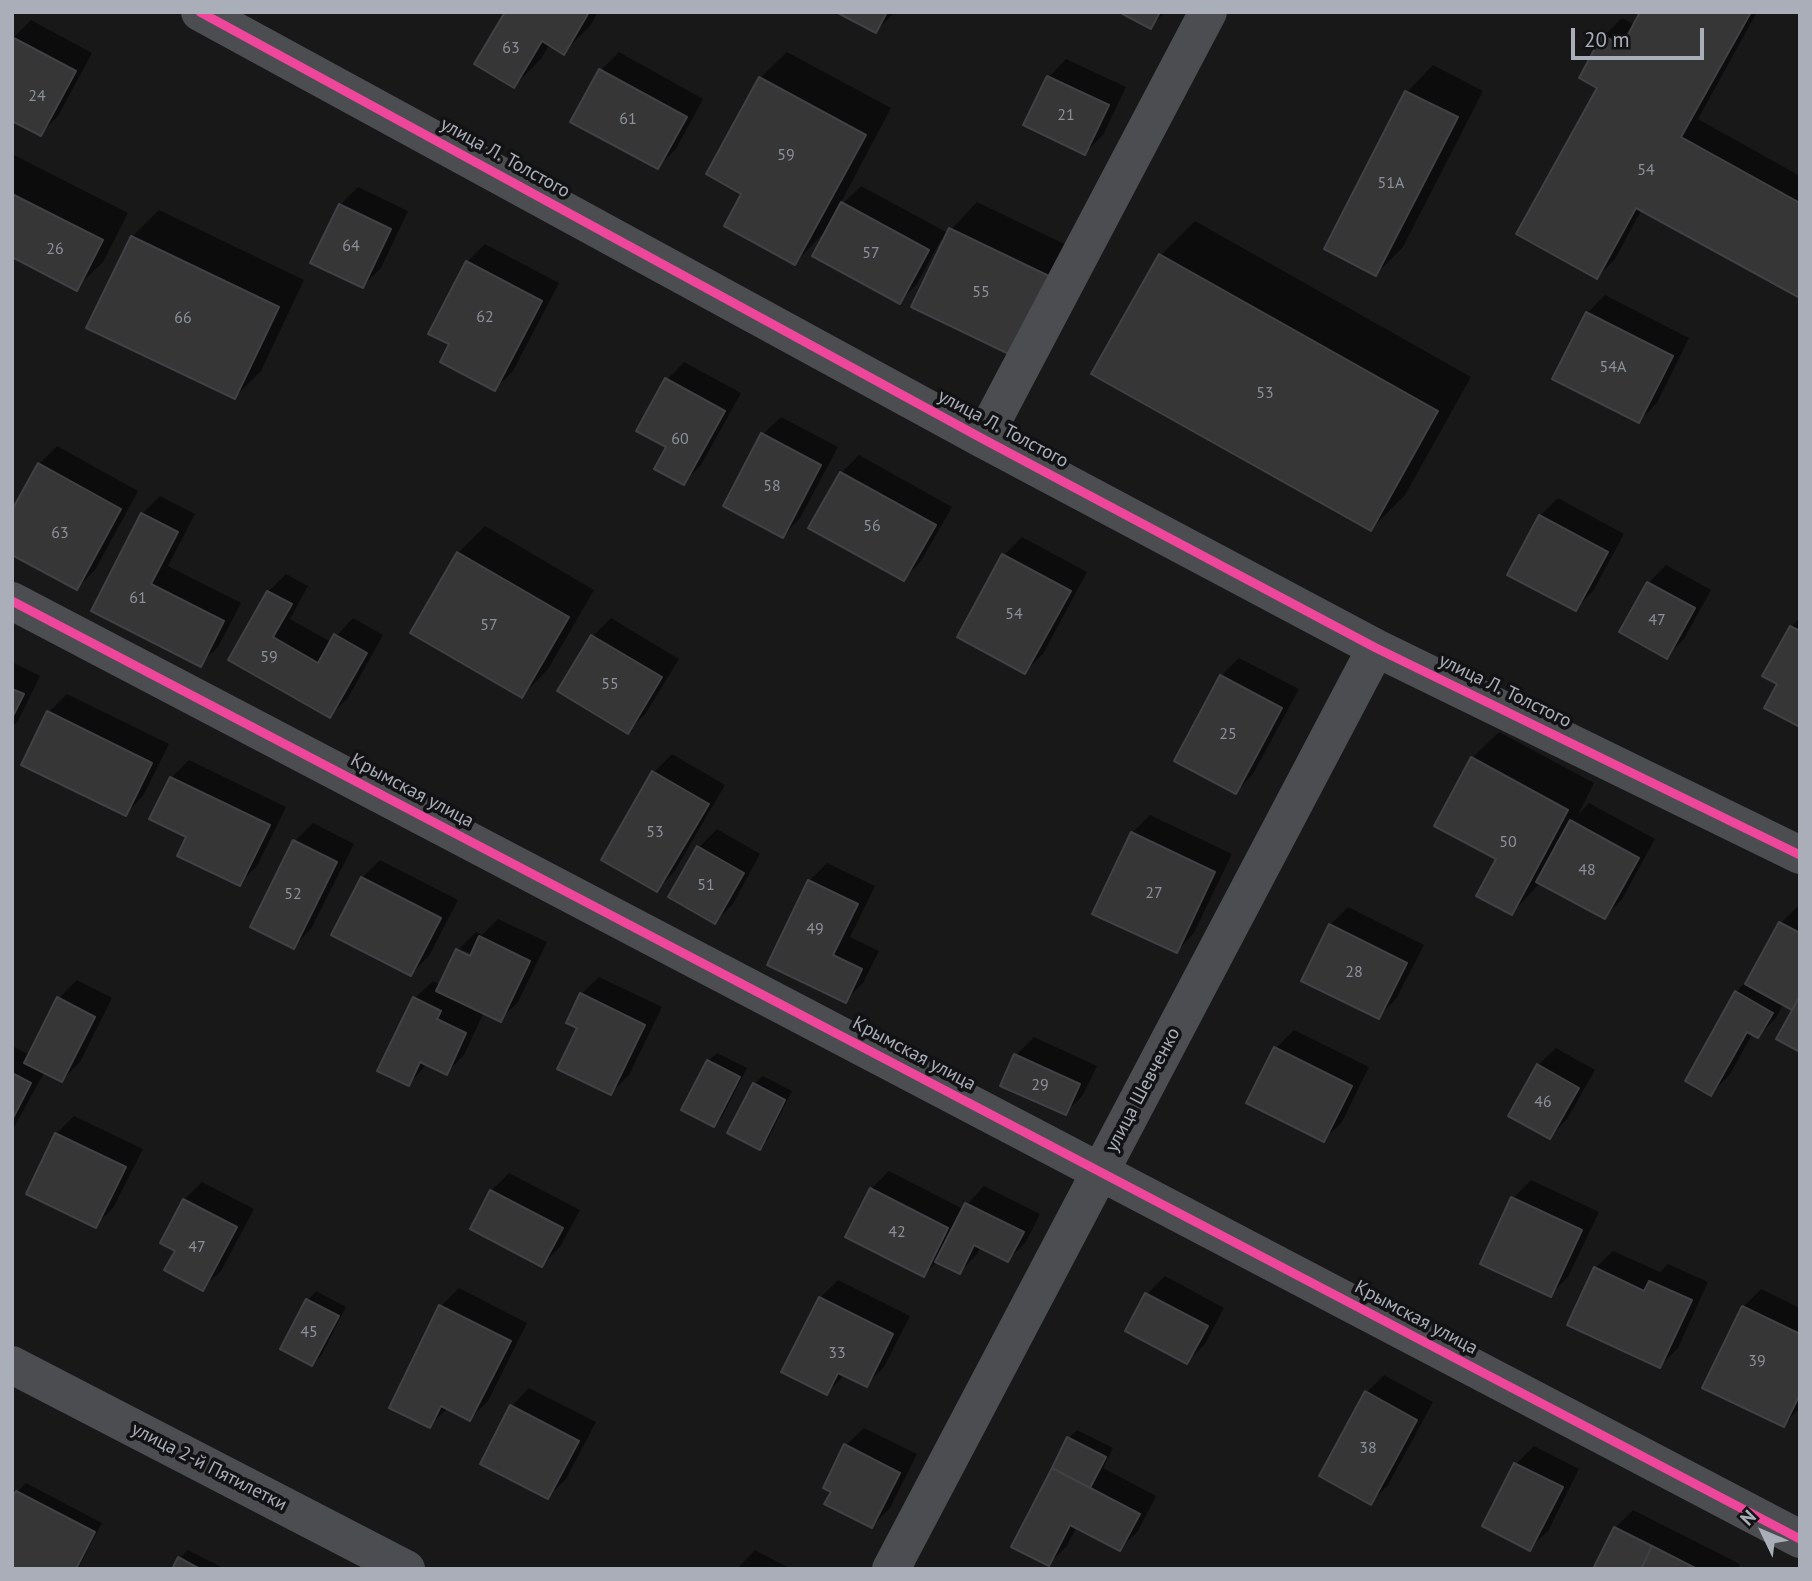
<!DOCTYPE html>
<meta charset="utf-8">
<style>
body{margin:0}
#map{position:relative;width:1812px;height:1581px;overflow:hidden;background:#181818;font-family:"PT Sans",sans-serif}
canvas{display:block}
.frame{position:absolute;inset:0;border:14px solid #a9aeb8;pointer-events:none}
.north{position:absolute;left:1728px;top:1497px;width:70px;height:70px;-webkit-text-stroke:5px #121214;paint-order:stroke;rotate:314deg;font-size:19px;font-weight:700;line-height:28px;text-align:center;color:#a9aeb8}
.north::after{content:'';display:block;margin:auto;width:24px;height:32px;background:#a9aeb8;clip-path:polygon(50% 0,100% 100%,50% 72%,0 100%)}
.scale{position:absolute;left:1571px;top:28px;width:133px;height:32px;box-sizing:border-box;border:4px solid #a9aeb8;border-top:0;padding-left:9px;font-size:21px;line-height:24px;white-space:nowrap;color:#a9aeb8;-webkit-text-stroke:5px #121214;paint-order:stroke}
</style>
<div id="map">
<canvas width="1812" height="1581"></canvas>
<div class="frame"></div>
<div class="north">N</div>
<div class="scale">20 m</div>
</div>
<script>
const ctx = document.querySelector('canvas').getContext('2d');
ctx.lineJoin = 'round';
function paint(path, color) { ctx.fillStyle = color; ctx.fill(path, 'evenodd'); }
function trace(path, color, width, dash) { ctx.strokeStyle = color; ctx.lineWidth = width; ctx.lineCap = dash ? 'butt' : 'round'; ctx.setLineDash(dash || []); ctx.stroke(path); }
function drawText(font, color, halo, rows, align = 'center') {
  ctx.font = font + ' "PT Sans",sans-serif'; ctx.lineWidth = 7; ctx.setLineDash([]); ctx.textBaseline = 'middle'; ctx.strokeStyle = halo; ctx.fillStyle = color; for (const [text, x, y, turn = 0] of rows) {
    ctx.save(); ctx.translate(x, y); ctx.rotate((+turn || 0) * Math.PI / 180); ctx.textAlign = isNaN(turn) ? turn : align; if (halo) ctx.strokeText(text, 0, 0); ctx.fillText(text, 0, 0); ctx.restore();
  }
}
const shadow = new Path2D(`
 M 507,12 L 598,12 L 590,26 L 564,52 L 550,44 L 541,59 L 514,86 Z
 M 840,12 L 895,12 L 876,31 Z
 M 1123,12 L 1165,12 L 1150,27 Z
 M 1642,12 L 1757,12 L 1698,119 L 1800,176 L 1800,296 L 1642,209 L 1615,259 L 1597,277 L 1600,87 L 1582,77 L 1604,36 L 1622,18 L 1635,25 Z
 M 31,20 L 92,53 L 58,116 L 40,134 L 13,38 Z
 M 619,52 L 703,99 L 676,149 L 658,167 L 601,70 Z
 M 787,52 L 891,108 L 838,208 L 861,186 L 948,233 L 977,202 L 1077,250 L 1039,327 L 941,240 L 917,284 L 899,302 L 826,231 L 795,263 L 743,193 L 760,78 Z
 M 1066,59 L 1126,87 L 1103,135 L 1085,153 L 1049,77 Z
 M 1433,65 L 1483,91 L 1403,247 L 1376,274 L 1327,248 L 1407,92 Z
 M 12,154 L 128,213 L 103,262 L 76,288 L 12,255 Z
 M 358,187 L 408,211 L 381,268 L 363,286 L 340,205 Z
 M 159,210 L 304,280 L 261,371 L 235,397 L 132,237 Z
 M 1195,221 L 1471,377 L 1405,495 L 1371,529 L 1161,255 Z
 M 485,244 L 559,283 L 513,371 L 495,389 L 451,343 L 467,262 Z
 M 1605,295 L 1689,338 L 1657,403 L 1639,421 L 1587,313 Z
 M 684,362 L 741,393 L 701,465 L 683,483 L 668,446 L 667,380 Z
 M 781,417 L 838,447 L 800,518 L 783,536 L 763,434 Z
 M 57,446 L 138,491 L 95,570 L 77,588 L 39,464 Z
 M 859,455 L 952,507 L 921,561 L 904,579 L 841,473 Z
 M 160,496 L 195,514 L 168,566 L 241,603 L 218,647 L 200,664 L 93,611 L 142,514 Z
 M 1558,498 L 1624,534 L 1593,591 L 1576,609 L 1540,516 Z
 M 485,526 L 594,590 L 548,669 L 522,696 L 458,553 Z
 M 1022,537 L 1087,572 L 1043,654 L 1025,672 L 960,636 L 1004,555 Z
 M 1666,565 L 1711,590 L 1684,639 L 1666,657 L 1648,583 Z
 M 286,574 L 308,586 L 290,619 L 331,642 L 353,618 L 383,635 L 348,698 L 330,715 L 230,660 L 268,592 Z
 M 611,618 L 679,659 L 646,713 L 628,731 L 560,691 L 593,636 Z
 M 1800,618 L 1800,725 L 1779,683 L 1791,627 Z
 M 1239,658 L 1299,689 L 1253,774 L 1236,792 L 1221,676 Z
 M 12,662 L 40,676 L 18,721 L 12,727 Z
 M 67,694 L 169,744 L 143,796 L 126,814 L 49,712 Z
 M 1499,732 L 1594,783 L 1578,815 L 1589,803 L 1655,839 L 1622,899 L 1605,917 L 1541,882 L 1512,913 L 1472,758 Z
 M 672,754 L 725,785 L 674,872 L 657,890 L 654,772 Z
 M 189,760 L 286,807 L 257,866 L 239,884 L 189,836 L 171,778 Z
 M 1150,815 L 1232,854 L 1194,933 L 1177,951 L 1132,833 Z
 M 313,823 L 354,844 L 311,929 L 293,947 L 295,841 Z
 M 717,829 L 760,854 L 733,904 L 715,922 L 699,847 Z
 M 380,860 L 458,900 L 429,956 L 411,974 L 362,878 Z
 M 827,863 L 875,886 L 850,937 L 879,951 L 863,983 L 846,1000 L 809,881 Z
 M 1799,905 L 1800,1050 L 1797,1002 L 1792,1007 L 1784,1003 L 1776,1018 L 1758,1036 L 1753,1033 L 1729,1076 L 1711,1093 L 1736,992 L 1750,978 L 1781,923 Z
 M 1348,907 L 1424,945 L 1396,999 L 1378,1017 L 1330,925 Z
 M 498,919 L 547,942 L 518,1002 L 500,1020 L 484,1012 L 464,1055 L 447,1072 L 428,1063 L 409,1084 L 415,998 L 433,981 L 441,985 L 458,950 L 476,932 L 482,935 ZM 463,950 L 479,958 L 477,961 L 463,954 Z
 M 599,977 L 662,1007 L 629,1075 L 611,1093 L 580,1027 L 581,994 Z
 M 77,980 L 112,998 L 80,1062 L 62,1080 L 45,1071 L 12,1131 L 12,1046 L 30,1055 L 59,998 Z
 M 1294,1030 L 1369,1067 L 1342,1122 L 1324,1140 L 1276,1048 Z
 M 1034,1037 L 1097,1066 L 1083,1095 L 1065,1113 L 1016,1055 Z
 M 1556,1048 L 1595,1070 L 1567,1119 L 1550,1137 L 1538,1065 Z
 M 717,1053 L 747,1068 L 722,1117 L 714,1125 L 708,1061 Z
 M 763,1076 L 792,1091 L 768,1139 L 759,1147 L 754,1084 Z
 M 74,1116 L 143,1149 L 113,1208 L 95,1226 L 56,1134 Z
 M 889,1171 L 963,1209 L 984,1186 L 1040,1214 L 1026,1242 L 1008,1260 L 981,1246 L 977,1254 L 960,1272 L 938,1261 L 923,1275 L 871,1189 Z
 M 509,1173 L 580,1210 L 560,1247 L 542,1265 L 491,1191 Z
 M 1531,1180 L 1599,1212 L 1568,1277 L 1550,1295 L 1513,1198 Z
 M 202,1182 L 254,1209 L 221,1271 L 203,1288 L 177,1250 L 162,1242 L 184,1200 Z
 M 1613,1251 L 1660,1272 L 1668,1264 L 1708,1282 L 1678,1348 L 1660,1366 L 1595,1268 Z
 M 1165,1276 L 1224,1308 L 1205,1344 L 1187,1362 L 1127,1330 L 1147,1294 Z
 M 838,1280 L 910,1316 L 884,1367 L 866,1385 L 845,1374 L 827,1393 L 820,1298 Z
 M 459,1288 L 527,1323 L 488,1401 L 470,1419 L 448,1408 L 429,1426 L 441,1306 Z
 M 1761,1289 L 1800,1308 L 1800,1408 L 1783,1425 L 1743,1307 Z
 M 316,1291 L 346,1307 L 321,1356 L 312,1364 L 308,1300 Z
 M 1384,1375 L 1433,1402 L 1388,1485 L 1371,1502 L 1366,1393 Z
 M 529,1388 L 596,1422 L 566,1479 L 548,1497 L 482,1463 L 512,1406 Z
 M 864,1428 L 917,1454 L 890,1508 L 872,1526 L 833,1491 L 846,1445 Z
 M 1077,1430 L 1113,1448 L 1103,1468 L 1156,1496 L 1138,1531 L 1120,1549 L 1077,1526 L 1067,1546 L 1049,1564 L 1069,1438 Z
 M 1534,1446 L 1579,1469 L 1548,1531 L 1530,1548 L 1484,1525 L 1516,1464 Z
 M 26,1483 L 102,1523 L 78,1569 L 12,1569 L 17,1492 Z
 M 1633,1510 L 1740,1564 L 1738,1569 L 1595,1569 L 1615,1528 Z
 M 188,1550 L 225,1569 L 174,1569 L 180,1558 Z
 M 755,1550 L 791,1569 L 737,1569 Z`);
const building = new Path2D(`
 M 505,12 L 589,12 L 564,55 L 542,41 L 514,88 L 474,64 Z
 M 836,12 L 887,12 L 876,33 Z
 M 1119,12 L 1160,12 L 1151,29 Z
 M 1640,12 L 1751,12 L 1681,137 L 1800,203 L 1800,298 L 1636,208 L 1597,279 L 1516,234 L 1597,88 L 1579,78 L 1602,35 L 1622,46 Z
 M 12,37 L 76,71 L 41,136 L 12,121 Z
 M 599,69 L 687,117 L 658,169 L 570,122 Z
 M 1047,76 L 1109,105 L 1085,155 L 1023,125 Z
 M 759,77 L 866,135 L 795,265 L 724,226 L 741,194 L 706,174 Z
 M 1405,91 L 1458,117 L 1376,276 L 1324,249 Z
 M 12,194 L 103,240 L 77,291 L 12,257 Z
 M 841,202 L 929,250 L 900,304 L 812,256 Z
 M 339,204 L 391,229 L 363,288 L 310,263 Z
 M 949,228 L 1051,277 L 1013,356 L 911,307 Z
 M 131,236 L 279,307 L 235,399 L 86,328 Z
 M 1159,254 L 1438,411 L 1371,531 L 1091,374 Z
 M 466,261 L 542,301 L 495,391 L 440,362 L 449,344 L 428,334 Z
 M 1586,312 L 1673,356 L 1639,423 L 1552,379 Z
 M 665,378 L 725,411 L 684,485 L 654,469 L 666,447 L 636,431 Z
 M 761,433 L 821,465 L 783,538 L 723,506 Z
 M 38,463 L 121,509 L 77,590 L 12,555 L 12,510 Z
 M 840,472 L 936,525 L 904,581 L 808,528 Z
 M 141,513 L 178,532 L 151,584 L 224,621 L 201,667 L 91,611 Z
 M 1539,515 L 1608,552 L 1576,611 L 1507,575 Z
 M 457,552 L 569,617 L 522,698 L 410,633 Z
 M 1002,554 L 1071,591 L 1025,674 L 957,637 Z
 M 1647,582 L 1695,608 L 1667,659 L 1619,632 Z
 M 267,591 L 292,604 L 273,637 L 318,663 L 334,634 L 367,653 L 330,718 L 228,660 Z
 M 1790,626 L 1800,631 L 1800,727 L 1764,708 L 1777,684 L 1762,676 Z
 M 591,635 L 662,677 L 628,734 L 557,691 Z
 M 1220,675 L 1282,708 L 1236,794 L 1174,761 Z
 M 12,689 L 24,694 L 12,718 Z
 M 47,711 L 152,763 L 126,816 L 21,765 Z
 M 1471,757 L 1568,810 L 1512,915 L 1476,896 L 1496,859 L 1434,826 Z
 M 652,771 L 709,804 L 657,892 L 601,860 Z
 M 170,777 L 270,825 L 240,886 L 177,856 L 186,837 L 149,819 Z
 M 1570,820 L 1639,858 L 1605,919 L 1536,882 Z
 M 1131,832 L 1215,872 L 1177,953 L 1092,914 Z
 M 293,840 L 337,862 L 294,949 L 250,927 Z
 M 697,846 L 744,873 L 715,924 L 668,897 Z
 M 361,877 L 441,918 L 411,976 L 331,935 Z
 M 808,880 L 858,904 L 833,955 L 862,969 L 846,1003 L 767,965 Z
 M 1779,922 L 1800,933 L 1800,996 L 1792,1010 L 1745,984 Z
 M 1329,924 L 1407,963 L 1379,1019 L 1301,981 Z
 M 479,936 L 530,961 L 501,1022 L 436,991 L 456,949 L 470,956 Z
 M 1735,991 L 1773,1013 L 1758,1038 L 1747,1032 L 1711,1096 L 1685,1081 Z
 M 580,993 L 645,1025 L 611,1095 L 557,1069 L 577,1028 L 566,1023 Z
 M 1800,996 L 1800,1052 L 1776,1039 Z
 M 57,997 L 95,1017 L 62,1082 L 24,1063 Z
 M 413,997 L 441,1011 L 437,1019 L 466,1033 L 447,1075 L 420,1062 L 409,1086 L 377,1071 Z
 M 1274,1047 L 1352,1086 L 1324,1142 L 1246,1103 Z
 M 1014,1054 L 1080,1084 L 1066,1115 L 1000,1086 Z
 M 707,1060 L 740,1077 L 714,1127 L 681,1110 Z
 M 1537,1064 L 1579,1088 L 1550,1139 L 1508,1116 Z
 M 12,1073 L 31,1083 L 12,1120 Z
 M 753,1083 L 785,1100 L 760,1150 L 727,1133 Z
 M 55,1133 L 126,1167 L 96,1228 L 26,1194 Z
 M 870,1188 L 948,1228 L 924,1277 L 845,1237 Z
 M 490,1190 L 563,1228 L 542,1267 L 470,1229 Z
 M 1511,1197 L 1582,1230 L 1551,1297 L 1480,1264 Z
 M 183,1199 L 237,1227 L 203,1291 L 164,1270 L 175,1251 L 160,1243 Z
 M 965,1203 L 1024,1232 L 1008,1262 L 974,1245 L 960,1274 L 935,1262 Z
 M 1594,1267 L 1644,1291 L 1649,1281 L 1692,1300 L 1660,1368 L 1567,1325 Z
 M 1145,1293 L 1208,1326 L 1187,1364 L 1125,1331 Z
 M 819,1297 L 893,1334 L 867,1387 L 838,1373 L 827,1395 L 781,1372 Z
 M 306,1299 L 339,1316 L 312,1366 L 280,1349 Z
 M 439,1305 L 511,1341 L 470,1421 L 441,1406 L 430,1428 L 389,1408 Z
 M 1742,1306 L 1800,1334 L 1800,1394 L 1784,1427 L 1702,1388 Z
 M 1365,1391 L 1417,1420 L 1371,1505 L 1319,1476 Z
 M 510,1405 L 579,1441 L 548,1499 L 480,1464 Z
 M 1067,1437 L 1106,1457 L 1090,1488 L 1052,1468 Z
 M 844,1444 L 900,1473 L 872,1528 L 824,1504 L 831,1492 L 823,1488 Z
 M 1514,1463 L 1563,1487 L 1530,1551 L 1482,1526 Z
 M 1052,1468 L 1140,1514 L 1120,1551 L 1070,1525 L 1049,1566 L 1011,1547 Z
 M 16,1491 L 95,1532 L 76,1569 L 12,1569 L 12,1498 Z
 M 1614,1527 L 1652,1546 L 1641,1569 L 1593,1569 Z
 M 1652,1546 L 1697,1569 L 1641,1569 Z
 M 178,1557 L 200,1569 L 172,1569 Z`);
const minor = new Path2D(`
 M 200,12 L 983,439 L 1376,648 L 1800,855
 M 983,439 L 1208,12
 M 12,601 L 1800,1539
 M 12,1365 L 406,1569
 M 891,1569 L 1376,648`);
const cycleway = new Path2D(`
 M 200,12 L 983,439 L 1376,648 L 1800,855
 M 12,601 L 1800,1539`);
const numberNames = [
 ["63",511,48],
 ["24",37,96],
 ["21",1066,115],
 ["61",628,119],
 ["59",786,155],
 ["54",1646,170],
 ["51А",1391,183],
 ["64",351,246],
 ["26",55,249],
 ["57",871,253],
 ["55",981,292],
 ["62",485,317],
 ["66",183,318],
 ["54А",1613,367],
 ["53",1265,393],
 ["60",680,439],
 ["58",772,486],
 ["56",872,526],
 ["63",60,533],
 ["61",138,598],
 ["54",1014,614],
 ["47",1657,620],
 ["57",489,625],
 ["59",269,657],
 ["55",610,684],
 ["25",1228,734],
 ["53",655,832],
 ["50",1508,842],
 ["48",1587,870],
 ["51",706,885],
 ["27",1154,893],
 ["52",293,894],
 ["49",815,929],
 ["28",1354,972],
 ["29",1040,1085],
 ["46",1543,1102],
 ["42",897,1232],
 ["47",197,1247],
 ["45",309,1332],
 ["33",837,1353],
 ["39",1757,1361],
 ["38",1368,1448]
];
const streetNames = [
 ["улица Л. Толстого",505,158,29],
 ["улица Л. Толстого",1003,429,28],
 ["улица Л. Толстого",1505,691,26],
 ["Крымская улица",412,791,28],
 ["Крымская улица",914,1054,28],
 ["улица Шевченко",1143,1090,-62],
 ["Крымская улица",1416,1318,28],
 ["улица 2-й Пятилетки",209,1467,27]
];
paint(shadow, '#0007');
paint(building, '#363637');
trace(building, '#404144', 2);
trace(minor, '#4c4d51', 38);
trace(cycleway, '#ed469a', 9);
drawText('16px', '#8c9098', null, numberNames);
drawText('19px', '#a9aeb8', '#121214', streetNames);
</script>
